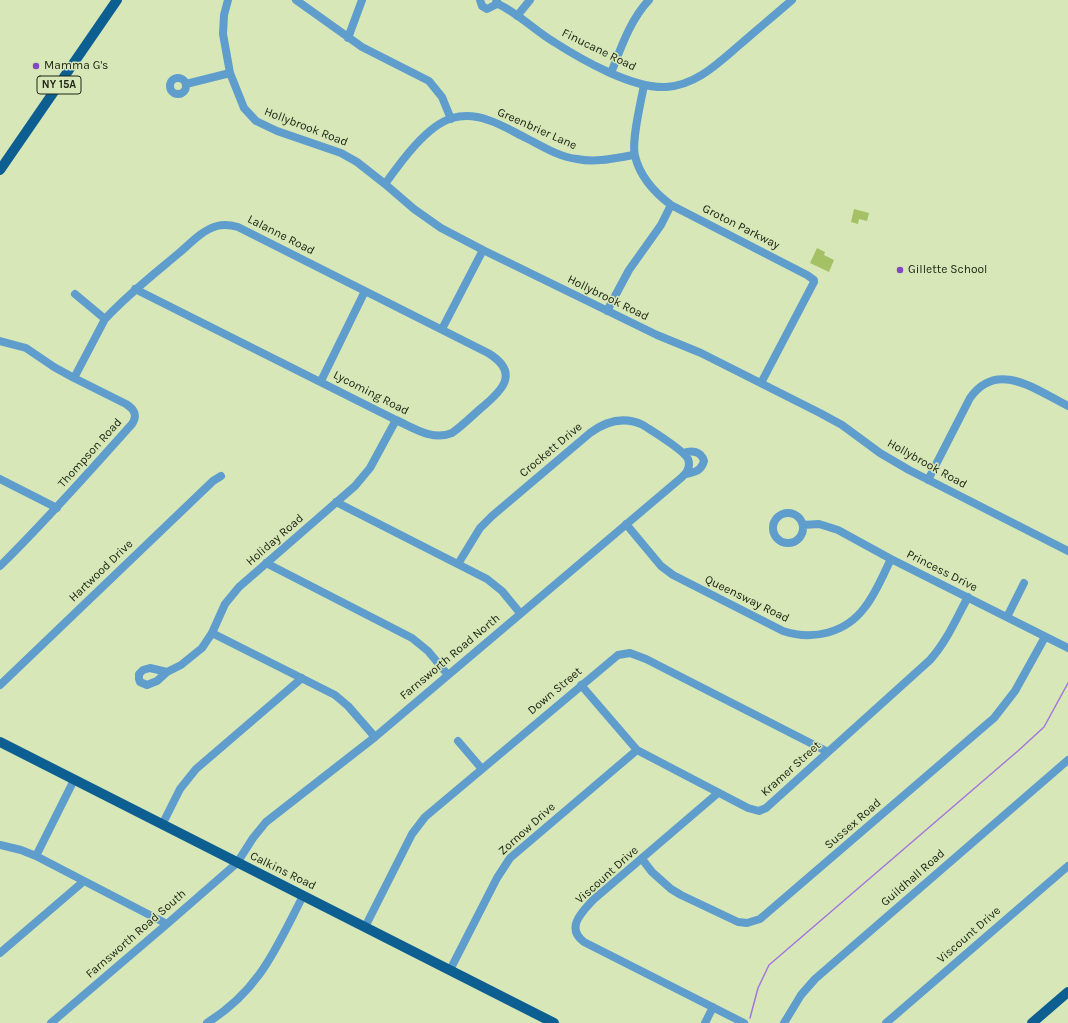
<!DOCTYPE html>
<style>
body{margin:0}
canvas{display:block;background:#d7e7b8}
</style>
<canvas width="1068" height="1023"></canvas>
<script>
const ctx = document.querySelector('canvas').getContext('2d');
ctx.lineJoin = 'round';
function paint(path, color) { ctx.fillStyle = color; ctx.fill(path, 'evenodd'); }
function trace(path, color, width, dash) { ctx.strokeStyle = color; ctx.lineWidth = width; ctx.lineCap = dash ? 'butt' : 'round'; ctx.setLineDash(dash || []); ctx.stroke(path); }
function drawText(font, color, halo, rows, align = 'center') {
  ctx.font = font + ' Karla,sans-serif'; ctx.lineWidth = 3; ctx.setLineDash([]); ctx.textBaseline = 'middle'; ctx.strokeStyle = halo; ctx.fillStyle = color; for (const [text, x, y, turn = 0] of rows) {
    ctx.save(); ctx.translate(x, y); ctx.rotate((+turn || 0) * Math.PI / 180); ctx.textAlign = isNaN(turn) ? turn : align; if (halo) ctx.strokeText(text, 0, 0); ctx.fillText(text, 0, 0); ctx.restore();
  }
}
const green = new Path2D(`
 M 854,209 L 869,213 L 867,221 L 859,219 L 858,224 L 851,222 Z
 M 817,248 L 825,252 L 824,255 L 834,260 L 829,272 L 810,263 Z`);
const stream = new Path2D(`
 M 750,1018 L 758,988 L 769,965 L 1019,750 L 1044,727 L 1068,683`);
const minor = new Path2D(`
 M 228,0 L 224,15 L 223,34 L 230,73 L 244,108 L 256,121 L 277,131 L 341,153 L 357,162 L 385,184 L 414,209 L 441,228 L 483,250 L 657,335 L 701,353 L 820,413 L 842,425 L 880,453 L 909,470 L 1068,551
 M 296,0 L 362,47 L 429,81 L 442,97 L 451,119
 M 480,0 L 482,6 L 487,9 L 495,5 L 497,0
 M 496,3 C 517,12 534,30 554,42 C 582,60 633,89 666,87 C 698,85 720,61 743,42 C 759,28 776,14 792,0
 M 517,16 L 530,0
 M 348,38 L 362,0
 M 611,73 C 621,48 630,20 649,0
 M170 86a8 8 0 1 1 16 0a8 8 0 1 1-16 0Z
 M 186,84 L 230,73
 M 644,85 C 641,102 631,141 635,156 C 640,177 655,193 671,205 L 807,275 L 814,280 L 814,282 L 761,383
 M 385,184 C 400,163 426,126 452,118 C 463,115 477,116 488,120 C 501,124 514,132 526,138 C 542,146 559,157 577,159 C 596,163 616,158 634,155
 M 75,294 L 105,319
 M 607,311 L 629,270 L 661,225 L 671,205
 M 442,329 L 483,250
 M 0,341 L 26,348 L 54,367 L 74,378 L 126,404 C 134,409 138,415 132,424 C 89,472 46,521 0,566
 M 74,378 L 105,319 C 128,294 154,274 179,253 C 190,244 202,230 217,226 C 224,224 231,225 238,227 L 488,353 C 521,373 502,391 480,409 C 471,417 462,426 452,433 C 432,441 414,428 396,420 L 135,289
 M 321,381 L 365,291
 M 683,453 C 692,450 701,451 704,461 C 701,471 695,472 686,474
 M 0,479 L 57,508
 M 928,480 L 970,398 C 997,359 1036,390 1068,406
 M 336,502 L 487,579 L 502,591 L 520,613
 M773 528a15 15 0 1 1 30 0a15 15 0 1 1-30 0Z
 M 626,524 L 661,566 L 673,575 L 783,631 C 813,641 846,633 865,607 C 876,593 883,575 891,559
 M 803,525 L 819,524 L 838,530 L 891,559 L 1068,648
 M 266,563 L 412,638 L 428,651 L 448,675
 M 1007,617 L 1024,583
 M 212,633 L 335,695 L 348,706 L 375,737
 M 167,672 L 157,681 L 147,685 L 140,682 L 139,679 L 139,674 L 143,670 L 150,668 L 167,672 L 181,665 L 202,648 L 212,633 L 225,604 L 239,587 L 355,486 L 370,468 L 396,420
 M 0,685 L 213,481 L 221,476
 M 581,685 L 637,750 L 748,808 L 759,811 L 766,808 L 930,660 C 947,641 956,619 968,597
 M 458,741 L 482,769
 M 718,793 L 593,900 C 582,912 565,928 584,942 L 744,1023
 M 162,825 L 180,789 L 196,769 L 302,678
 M 0,845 L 21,850 L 36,856 L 167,924
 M 36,856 L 74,780
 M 642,859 L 652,872 L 671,889 L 681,895 L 738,922 L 747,923 L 760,919 L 994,718 L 1015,691 L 1045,637
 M 365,927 L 412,834 L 425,817 L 618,655 L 630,653 L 646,659 L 828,752
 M 0,953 L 84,881
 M 450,970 L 497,878 L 510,858 L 637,750
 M 51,1023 L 167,924 L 237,863 L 253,838 L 266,822 L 375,737 L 681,478 C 687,473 691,467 688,459 C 684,450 652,431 643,425 C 624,416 606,421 590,433 L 492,516 L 480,528 L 458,564
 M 207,1023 C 260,990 276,948 303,896
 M 705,1023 L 713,1007
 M 784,1023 L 801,995 L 815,979 L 1068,760
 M 886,1023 L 1068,866`);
const major = new Path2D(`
 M 0,170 L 117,0
 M 0,742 L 554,1023
 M 1032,1023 L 1068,992`);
const markers = [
 [36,66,4,"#8349c0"],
 [900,270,4,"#8349c0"]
];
const shields = [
 [59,85,44]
];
const shieldNames = [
 ["NY 15A",59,85]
];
const streetNames = [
 ["Finucane Road",599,50,26],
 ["Hollybrook Road",306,127,21],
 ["Greenbrier Lane",537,129,24],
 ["Groton Parkway",741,227,27],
 ["Lalanne Road",281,235,27],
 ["Hollybrook Road",608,298,26],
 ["Lycoming Road",371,393,27],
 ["Crockett Drive",551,450,-40],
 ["Thompson Road",90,453,-48],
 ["Hollybrook Road",927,464,29],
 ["Holiday Road",275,540,-41],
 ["Hartwood Drive",101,571,-44],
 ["Princess Drive",942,571,27],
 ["Queensway Road",747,599,26],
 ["Farnsworth Road North",450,657,-40],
 ["Down Street",555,691,-40],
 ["Kramer Street",791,769,-42],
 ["Sussex Road",853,824,-41],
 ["Zornow Drive",527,829,-42],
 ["Calkins Road",283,871,26],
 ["Viscount Drive",607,875,-42],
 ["Guildhall Road",913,878,-41],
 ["Farnsworth Road South",136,934,-41],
 ["Viscount Drive",969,935,-41]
];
const poiNames = [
 ["Mamma G's",44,66],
 ["Gillette School",908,270]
];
paint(green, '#a5c166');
trace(stream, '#a476dc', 1.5);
trace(minor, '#5f9dcd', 8);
trace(major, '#0d5f92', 10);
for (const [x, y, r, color] of markers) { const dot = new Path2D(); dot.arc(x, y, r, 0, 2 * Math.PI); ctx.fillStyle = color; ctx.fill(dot); trace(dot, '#d7e7b8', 1.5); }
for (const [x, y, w] of shields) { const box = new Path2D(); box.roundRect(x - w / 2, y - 9, w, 18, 3); ctx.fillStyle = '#d7e7b8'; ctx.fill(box); trace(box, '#202614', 1); }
drawText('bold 11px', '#202614', null, shieldNames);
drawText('12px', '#202614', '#d7e7b8', streetNames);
drawText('12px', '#202614', '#d7e7b8', poiNames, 'left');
</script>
